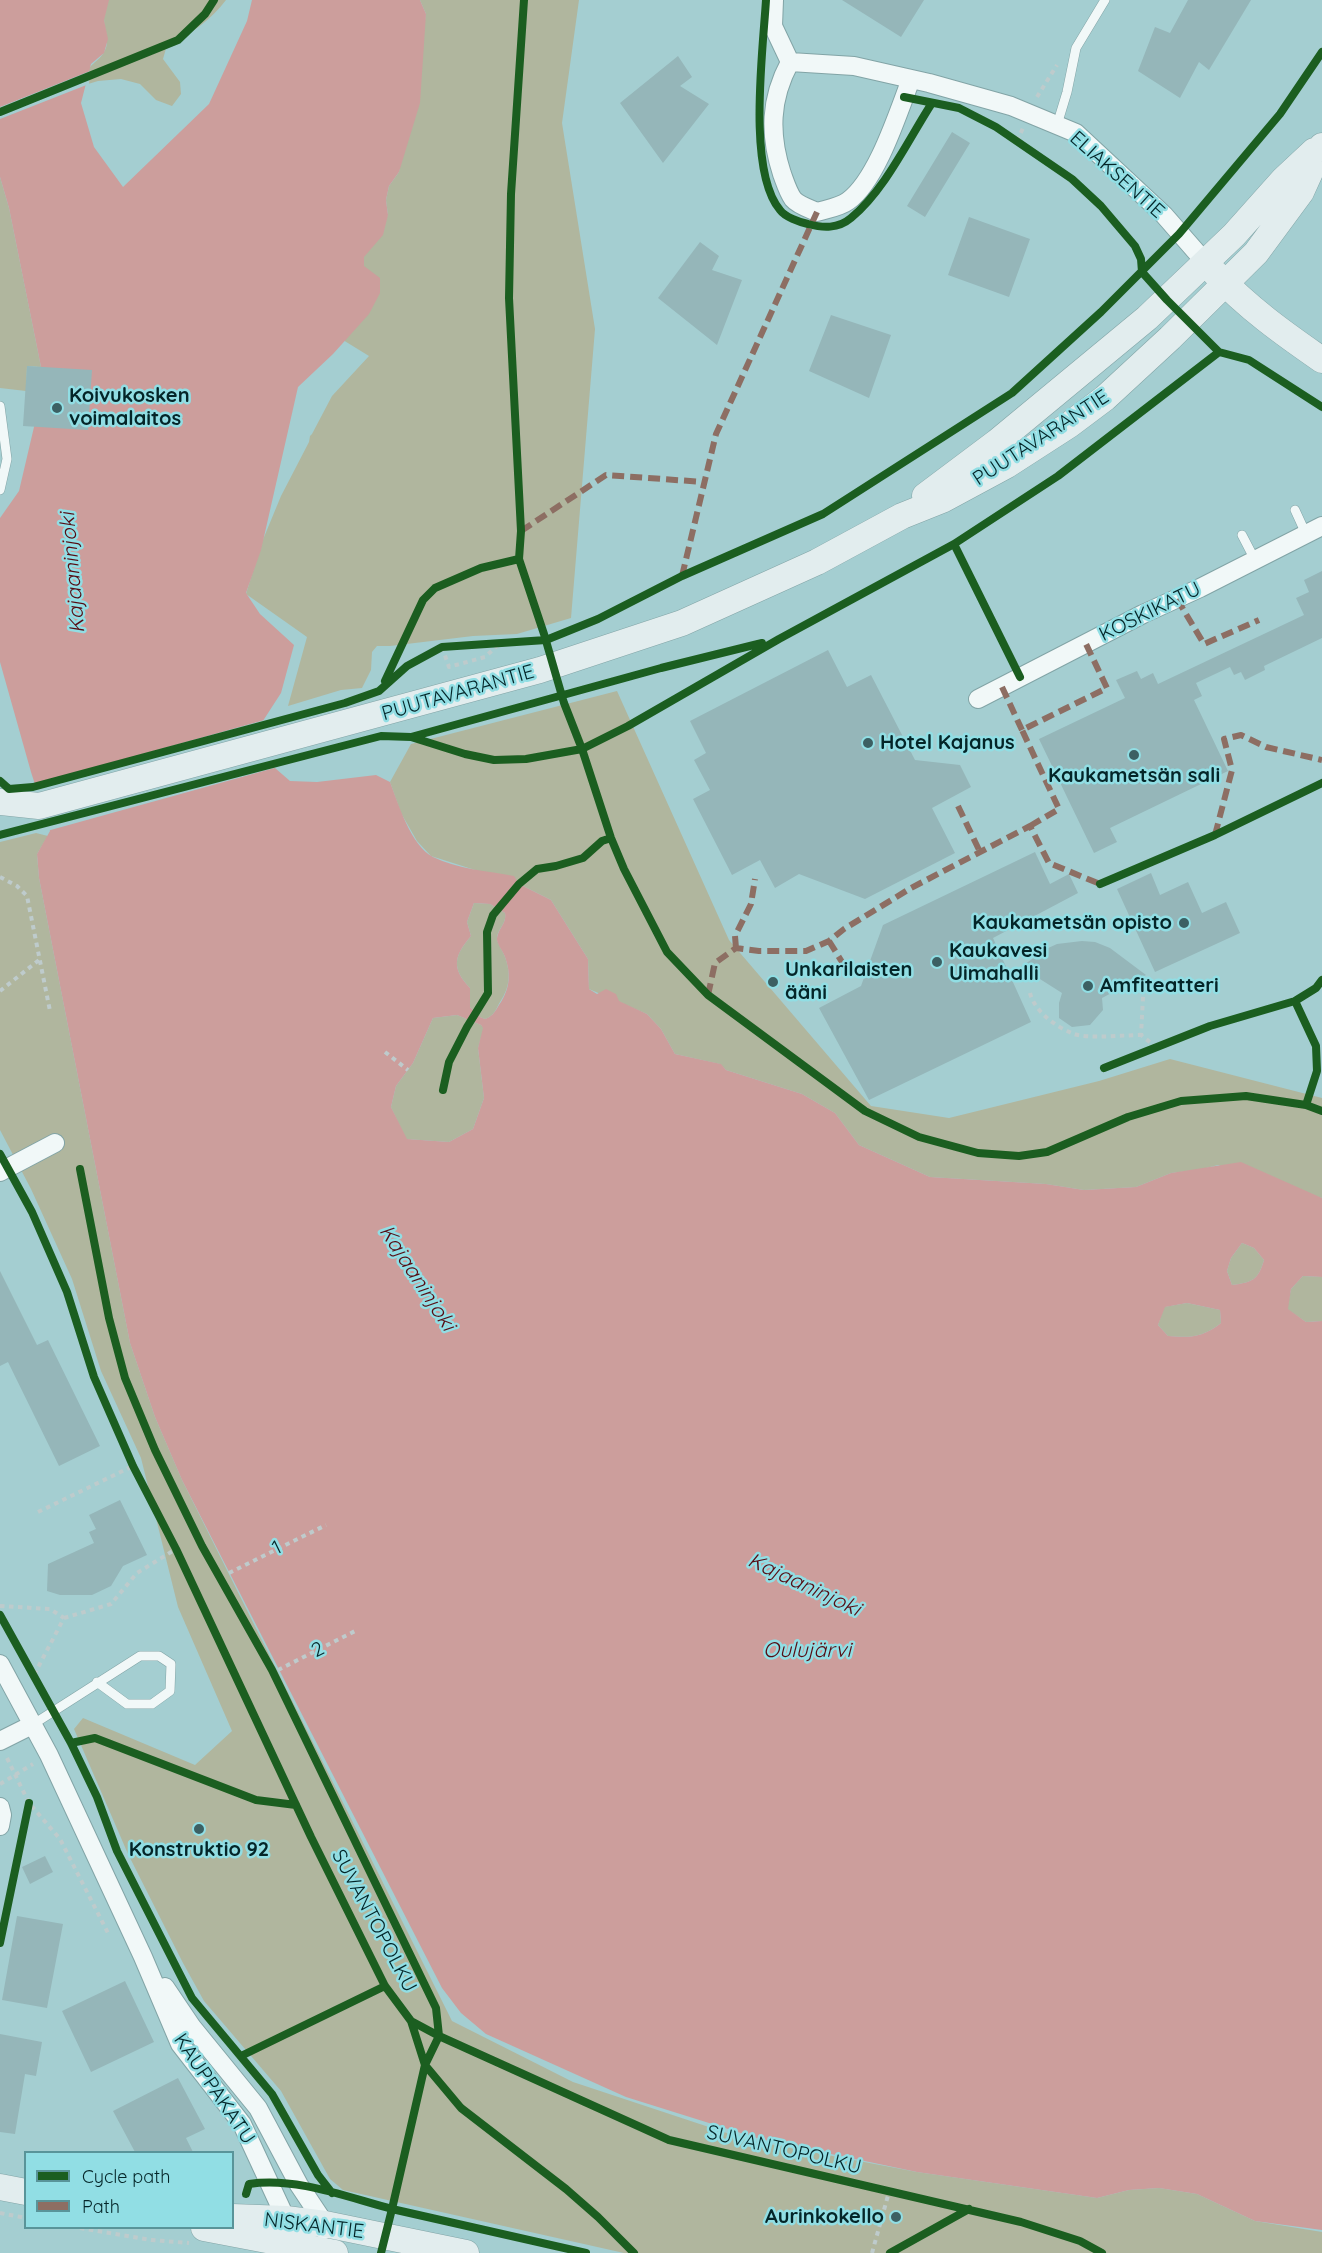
<!DOCTYPE html>
<meta charset="utf-8">
<style>
body{margin:0}
#map{position:relative;width:1322px;height:2253px;overflow:hidden;background:#a4ced1;font-family:Quicksand,sans-serif}
canvas{display:block}
.legend{position:absolute;left:24px;top:2151px;width:210px;height:78px;box-sizing:border-box;background:#91dee4;border:2px solid #599499;margin:0;padding:8px 10px;list-style:none;font-size:18px;color:#042528}
.legend li{display:flex;align-items:center;gap:12px;height:30px}
.legend b{width:30px;border:2px solid #599499}
</style>
<div id="map">
<canvas width="1322" height="2253"></canvas>
<ul class="legend">
<li><b style="height:8px;background:#1b5e20"></b>Cycle path</li>
<li><b style="height:8px;background:#8d6e63"></b>Path</li>
</ul>
</div>
<script>
const ctx = document.querySelector('canvas').getContext('2d');
ctx.lineJoin = 'round';
function paint(path, color) { ctx.fillStyle = color; ctx.fill(path, 'evenodd'); }
function trace(path, color, width, dash) { ctx.strokeStyle = color; ctx.lineWidth = width; ctx.lineCap = dash ? 'butt' : 'round'; ctx.setLineDash(dash || []); ctx.stroke(path); }
function drawText(font, color, halo, rows, align = 'center') {
  ctx.font = font + ' Quicksand,sans-serif'; ctx.lineWidth = 5; ctx.setLineDash([]); ctx.textBaseline = 'middle'; ctx.strokeStyle = halo; ctx.fillStyle = color; for (const [text, x, y, turn = 0] of rows) {
    ctx.save(); ctx.translate(x, y); ctx.rotate((+turn || 0) * Math.PI / 180); ctx.textAlign = isNaN(turn) ? turn : align; if (halo) ctx.strokeText(text, 0, 0); ctx.fillText(text, 0, 0); ctx.restore();
  }
}
const green = new Path2D(`
 M 108,0 L 226,0 C 212,19 189,36 167,45 L 163,59 L 180,82 L 181,94 L 172,106 L 156,100 L 140,84 L 121,79 L 98,81 L 88,84 C 84,63 97,65 104,52 C 111,41 104,30 104,19 C 104,13 107,6 108,0 Z
 M 420,0 L 579,0 L 562,123 L 595,329 L 571,618 L 517,634 L 473,636 L 390,646 L 377,646 L 372,652 L 371,670 L 362,688 L 341,690 L 288,706 L 307,637 L 246,594 L 262,542 L 281,496 L 309,442 L 310,436 L 312,434 L 332,396 L 369,356 L 343,340 L 364,266 L 364,256 L 388,215 L 386,200 L 389,186 L 399,172 L 426,14 Z
 M 0,177 L 9,208 L 41,367 L 27,366 L 26,391 L 0,388 Z
 M 617,691 L 729,940 L 871,1106 L 949,1118 L 1099,1081 L 1170,1059 L 1322,1098 L 1322,1198 L 1218,1165 L 1198,1170 L 1171,1173 L 1136,1187 L 1084,1190 L 1046,1184 L 930,1177 L 859,1145 L 835,1113 L 802,1094 L 726,1070 L 720,1064 L 675,1054 L 661,1029 L 647,1014 L 589,989 L 588,959 L 551,900 L 519,884 L 431,856 L 417,841 L 401,813 L 390,782 L 411,744 Z
 M 36,833 L 48,836 L 37,854 L 39,878 L 130,1343 L 155,1417 L 182,1480 L 452,2021 L 573,2082 L 748,2140 L 917,2172 L 1097,2198 L 1129,2190 L 1159,2188 L 1197,2194 L 1255,2221 L 1322,2232 L 1322,2253 L 624,2253 L 343,2190 L 330,2179 L 281,2091 L 204,2001 L 183,1963 L 128,1854 L 74,1729 L 83,1718 L 195,1765 L 232,1731 L 178,1607 L 141,1458 L 101,1371 L 72,1279 L 31,1189 L 0,1130 L 0,842 Z
 M 474,903 L 490,904 L 505,913 C 507,924 497,929 497,939 C 498,945 503,951 505,957 C 511,974 510,987 500,1002 C 496,1009 494,1016 485,1019 L 480,1017 L 470,1007 L 470,988 C 451,968 454,956 471,936 L 467,922 Z
 M 457,1015 L 481,1025 L 484,1028 L 478,1048 L 484,1098 L 473,1129 L 449,1142 L 406,1139 L 391,1107 L 396,1086 L 413,1063 L 433,1018 Z
 M 1242,1243 L 1254,1248 L 1264,1260 C 1258,1280 1253,1282 1232,1285 L 1227,1271 L 1231,1258 Z
 M 1303,1276 L 1322,1277 L 1322,1321 L 1306,1322 L 1287,1309 L 1291,1289 Z
 M 1187,1303 L 1220,1310 L 1221,1323 C 1203,1337 1191,1338 1168,1336 L 1158,1325 L 1164,1307 Z`);
const water = new Path2D(`
 M 0,0 L 109,0 L 104,20 L 108,39 L 104,53 L 91,64 L 81,103 L 94,147 L 123,187 L 209,104 L 247,21 L 252,0 L 420,0 L 426,14 L 420,103 L 399,172 L 389,186 L 386,200 L 388,215 L 383,235 L 364,257 L 364,266 L 380,278 L 380,293 L 369,314 L 333,354 L 298,387 L 261,550 L 246,593 L 260,614 L 294,645 L 281,693 L 259,727 L 260,755 L 290,781 L 317,782 L 376,775 L 390,782 C 398,803 411,846 433,857 C 457,869 488,871 514,876 L 519,884 L 551,900 L 588,959 L 589,989 L 597,994 L 606,989 L 616,994 L 619,1001 L 647,1014 L 661,1029 L 675,1054 L 721,1064 L 726,1070 L 802,1094 L 835,1113 L 859,1145 L 930,1177 L 1046,1184 L 1084,1190 L 1136,1187 L 1171,1173 L 1241,1162 L 1322,1198 L 1322,1277 L 1303,1276 L 1291,1289 L 1288,1309 L 1306,1322 L 1322,1321 L 1322,2230 L 1255,2221 L 1197,2194 L 1159,2188 L 1129,2190 L 1097,2198 L 917,2172 L 760,2139 L 626,2097 L 486,2034 L 461,2013 L 442,1988 L 182,1480 L 155,1417 L 130,1343 L 39,878 L 37,854 L 50,831 L 31,772 L 0,662 L 0,518 L 19,491 L 34,427 L 41,367 L 9,208 L 0,177 ZM 474,903 L 490,904 L 505,913 C 507,924 497,929 497,940 C 498,946 503,951 505,957 C 511,974 510,987 501,1002 C 496,1009 494,1016 485,1019 L 480,1017 L 470,1007 L 470,988 C 451,968 454,956 471,936 L 467,922 ZM 457,1015 L 481,1025 L 483,1028 L 478,1048 L 484,1098 L 473,1129 L 449,1142 L 407,1139 L 391,1107 L 396,1086 L 413,1063 L 433,1018 ZM 1242,1243 L 1254,1248 L 1264,1260 C 1258,1280 1253,1282 1232,1285 L 1227,1271 L 1231,1258 ZM 1187,1303 L 1220,1310 L 1221,1323 C 1203,1337 1191,1338 1168,1336 L 1158,1325 L 1165,1307 Z`);
const pier = new Path2D(`
 M 90,71 L 89,84 L 0,119 L 0,107 Z
 M 268,719 L 262,728 L 263,754 L 278,767 L 47,831 L 32,785 Z`);
const building = new Path2D(`
 M 842,0 L 924,0 L 901,37 Z
 M 1188,0 L 1251,0 L 1209,70 L 1199,62 L 1180,98 L 1138,71 L 1155,27 L 1170,33 Z
 M 678,56 L 692,77 L 680,86 L 709,104 L 663,163 L 620,103 Z
 M 952,132 L 970,143 L 925,217 L 907,206 Z
 M 969,217 L 1030,239 L 1009,297 L 948,275 Z
 M 700,242 L 719,256 L 712,270 L 742,280 L 717,345 L 658,298 Z
 M 831,315 L 891,335 L 869,398 L 809,371 Z
 M 27,366 L 92,370 L 88,430 L 23,426 Z
 M 1322,571 L 1322,638 L 1264,666 L 1265,670 L 1245,680 L 1241,672 L 1234,675 L 1230,667 L 1196,683 L 1202,696 L 1194,700 L 1228,771 L 1110,828 L 1117,842 L 1094,853 L 1039,739 L 1125,698 L 1116,680 L 1137,671 L 1141,679 L 1153,673 L 1158,684 L 1304,615 L 1296,598 L 1309,592 L 1304,580 Z
 M 828,650 L 847,687 L 871,675 L 915,760 L 960,765 L 971,787 L 932,808 L 955,853 L 865,899 L 799,874 L 775,888 L 760,860 L 732,875 L 693,799 L 710,790 L 694,760 L 706,753 L 690,721 Z
 M 1035,852 L 1050,884 L 1069,874 L 1078,893 L 993,938 L 1031,1022 L 869,1100 L 819,1008 L 861,986 L 883,925 Z
 M 1151,873 L 1160,895 L 1188,882 L 1202,913 L 1226,902 L 1240,933 L 1155,972 L 1117,889 Z
 M 1082,941 L 1095,942 L 1110,948 L 1146,975 L 1102,998 L 1103,1010 L 1090,1025 L 1072,1027 L 1059,1018 L 1059,1003 L 1062,993 L 1021,967 L 1046,949 L 1057,944 Z
 M 0,1271 L 37,1345 L 48,1340 L 100,1446 L 59,1466 L 8,1362 L 0,1366 Z
 M 120,1500 L 147,1555 L 123,1566 L 111,1586 L 92,1595 L 60,1595 L 47,1591 L 48,1564 L 94,1543 L 89,1532 L 96,1529 L 89,1515 Z
 M 45,1856 L 53,1872 L 30,1884 L 22,1867 Z
 M 17,1916 L 63,1924 L 47,2008 L 2,2000 Z
 M 125,1981 L 154,2042 L 91,2072 L 62,2011 Z
 M 0,2034 L 42,2042 L 36,2076 L 25,2074 L 15,2134 L 0,2132 Z
 M 178,2078 L 205,2129 L 186,2138 L 193,2152 L 135,2152 L 113,2111 Z`);
const path = new Path2D(`
 M 1037,97 L 1057,65
 M 1017,141 L 1023,128
 M 442,647 L 449,667 L 485,657 L 499,644
 M 0,877 L 17,886 L 27,896 L 50,1011
 M 1144,979 L 1141,1035 L 1156,1047
 M 0,991 L 39,960
 M 1030,993 C 1035,1012 1056,1027 1074,1034 C 1088,1039 1125,1035 1141,1035
 M 385,1052 L 408,1070
 M 38,1512 L 133,1466
 M 229,1573 L 326,1525
 M 0,1606 L 50,1609 L 64,1618 L 34,1675
 M 64,1618 L 111,1604 L 137,1573 L 176,1549
 M 278,1670 L 357,1630
 M 7,1758 L 29,1803 L 60,1839 L 109,1935
 M 0,1784 L 33,1764
 M 0,2213 L 26,2218
 M 80,2228 L 151,2240 L 189,2243
 M 872,2253 L 889,2192`);
const lane = new Path2D(`
 M 1057,125 L 1067,92 L 1076,48 L 1105,0
 M 0,490 L 7,459 L 0,406
 M 1295,510 L 1306,534
 M 1242,535 L 1255,560
 M 32,1725 L 140,1656 L 159,1656 L 171,1664 L 170,1691 L 152,1704 L 127,1704 L 97,1682`);
const street = new Path2D(`
 M 774,0 L 773,26 L 790,62
 M 790,62 L 854,66 L 929,83 L 1011,106 L 1076,133 L 1164,215 L 1205,262
 M 790,62 C 770,99 769,134 782,174 C 785,182 788,192 793,199 C 798,205 810,209 817,212 C 827,209 840,207 848,201 C 877,180 898,113 911,79
 M 978,699 L 1143,614 L 1200,588 L 1322,526
 M 0,1172 L 55,1143
 M 0,1664 L 49,1755 L 143,1957 L 180,2044 L 242,2124 L 286,2219 L 293,2225
 M 0,1741 L 32,1725
 M 0,1807 L 2,1815 L 0,1826
 M 165,1987 L 192,2027 L 258,2108 L 299,2185 L 325,2224 L 324,2230`);
const secondary = new Path2D(`
 M 1215,273 C 1248,308 1283,333 1322,360
 M 925,496 L 997,442 L 1147,318 L 1234,235 L 1284,179 L 1314,151
 M 0,802 L 39,806 L 540,670 L 682,623 L 817,562 L 902,516 L 942,500 L 1007,465 L 1069,425 L 1105,398 L 1170,338 L 1256,253 L 1301,192 L 1322,146
 M 0,2187 L 26,2192
 M 232,2217 L 286,2219 L 325,2224 L 466,2253
 M 204,2228 L 335,2253`);
const quiet = new Path2D(`
 M 521,531 L 606,475 L 704,482
 M 682,576 L 716,434 L 817,212
 M 1177,599 L 1204,644 L 1259,620
 M 1002,687 L 1022,730
 M 958,806 L 980,852
 M 1030,826 L 1059,809 L 1022,730 L 1107,688 L 1086,644
 M 1215,835 L 1232,770 L 1224,739 L 1241,735 L 1266,747 L 1322,760
 M 829,941 L 847,970
 M 736,948 L 735,936 L 751,904 L 755,879
 M 708,995 L 715,963 L 736,948 L 759,951 L 806,951 L 829,941 L 844,929 L 911,888 L 1030,826 L 1049,863 L 1100,884`);
const cycleway = new Path2D(`
 M 524,0 L 511,194 L 509,298 L 521,531 L 519,559 L 544,634 L 564,703 L 582,749 L 628,726 L 779,639 L 954,544 L 1058,476 L 1219,352 L 1249,360 L 1322,407
 M 766,0 C 763,50 747,171 780,210 C 785,217 799,222 808,224 C 823,228 838,229 851,218 C 885,190 908,140 932,103
 M 904,97 L 959,108 L 996,127 L 1072,179 L 1101,206 L 1135,246 L 1141,259 L 1142,272 L 1167,300 L 1219,352
 M 0,112 L 178,40 L 205,14 L 214,0
 M 954,544 L 1020,677
 M 385,681 L 423,600 L 435,588 L 481,568 L 519,559
 M 411,737 L 661,668 L 762,643
 M 0,781 L 9,789 L 33,787 L 345,703 L 379,691 L 407,666 L 442,647 L 546,640 L 598,619 L 682,576 L 823,514 L 1012,393 L 1101,312 L 1179,234 L 1280,114 L 1322,52
 M 0,835 L 381,736 L 411,737 L 465,754 L 494,760 L 526,759 L 582,749 L 611,838 L 624,869 L 667,952 L 708,995 L 865,1111 L 919,1137 L 978,1153 L 1019,1156 L 1047,1152 L 1128,1117 L 1181,1101 L 1246,1096 L 1306,1105 L 1322,1111
 M 1100,884 L 1215,835 L 1322,783
 M 1295,1001 L 1316,1046 L 1317,1071 L 1306,1105
 M 1104,1068 L 1210,1026 L 1295,1001 L 1316,988 L 1322,980
 M 443,1090 L 449,1062 L 467,1027 L 488,993 L 487,932 L 493,915 L 519,884 L 537,869 L 556,866 L 583,858 L 602,841 L 611,838
 M 0,1154 L 32,1212 L 67,1292 L 94,1377 L 133,1466 L 176,1549 L 311,1837 L 385,1986 L 411,2021 L 439,2036 L 669,2140 L 1021,2222 L 1080,2241 L 1102,2253
 M 80,1169 L 109,1318 L 125,1378 L 155,1450 L 202,1546 L 272,1670 L 436,2008 L 439,2036 L 425,2065 L 461,2108 L 566,2189 L 598,2217 L 634,2253
 M 0,1615 L 71,1743 L 97,1797 L 117,1851 L 192,1998 L 272,2094 L 318,2175 L 332,2193
 M 71,1743 L 95,1738 L 256,1800 L 296,1805
 M 0,1943 L 29,1803
 M 411,2021 L 425,2065 L 392,2209 L 586,2253
 M 241,2056 L 385,1986
 M 246,2194 L 249,2184 C 297,2177 346,2197 392,2209 L 381,2253
 M 890,2253 L 969,2209`);
const markers = [
 [57,408,6,"#3c6063"],
 [868,743,6,"#3c6063"],
 [1134,755,6,"#3c6063"],
 [1184,923,6,"#3c6063"],
 [937,962,6,"#3c6063"],
 [773,982,6,"#3c6063"],
 [1088,986,6,"#3c6063"],
 [199,1829,6,"#3c6063"],
 [896,2217,6,"#3c6063"]
];
const streetNames = [
 ["ELIAKSENTIE",1117,175,42],
 ["PUUTAVARANTIE",1041,438,-33],
 ["KOSKIKATU",1150,612,-26],
 ["PUUTAVARANTIE",458,693,-16],
 ["1",277,1548,-26],
 ["2",318,1650,-27],
 ["SUVANTOPOLKU",374,1921,62],
 ["KAUPPAKATU",214,2089,56],
 ["SUVANTOPOLKU",784,2150,13],
 ["NISKANTIE",314,2226,7]
];
const poiNames = [
 ["Koivukosken",69,396],
 ["voimalaitos",69,419],
 ["Hotel Kajanus",880,743],
 ["Kaukametsän sali",1134,776,"center"],
 ["Kaukametsän opisto",1172,923,"right"],
 ["Kaukavesi",949,951],
 ["Uimahalli",949,974],
 ["Unkarilaisten",785,970],
 ["ääni",785,993],
 ["Amfiteatteri",1100,986],
 ["Konstruktio 92",199,1850,"center"],
 ["Aurinkokello",884,2217,"right"]
];
const waterNames = [
 ["Kajaaninjoki",73,573,-95],
 ["Kajaaninjoki",417,1278,57],
 ["Kajaaninjoki",804,1585,25],
 ["Oulujärvi",807,1651]
];
paint(green, '#b0b69e');
paint(water, '#cc9e9c');
paint(pier, '#a4ced1');
paint(building, '#95b6b9');
trace(lane, '#82a4a6', 10);
trace(street, '#82a4a6', 20);
trace(secondary, '#82a4a6', 27);
trace(path, '#becbcc', 4, [4.5, 4.5]);
trace(lane, '#f1f8f8', 9);
trace(street, '#f1f8f8', 18);
trace(secondary, '#e2edee', 26);
trace(quiet, '#8d6e63', 6, [12, 6]);
trace(cycleway, '#1b5e20', 8);
for (const [x, y, r, color] of markers) { const dot = new Path2D(); dot.arc(x, y, r, 0, 2 * Math.PI); ctx.fillStyle = color; ctx.fill(dot); trace(dot, '#91dee4', 2); }
drawText('20px', '#042528', '#91dee4', streetNames);
drawText('bold 20px', '#042528', '#91dee4', poiNames, 'left');
drawText('italic 21px', '#560b12', '#91dee4', waterNames);
</script>
